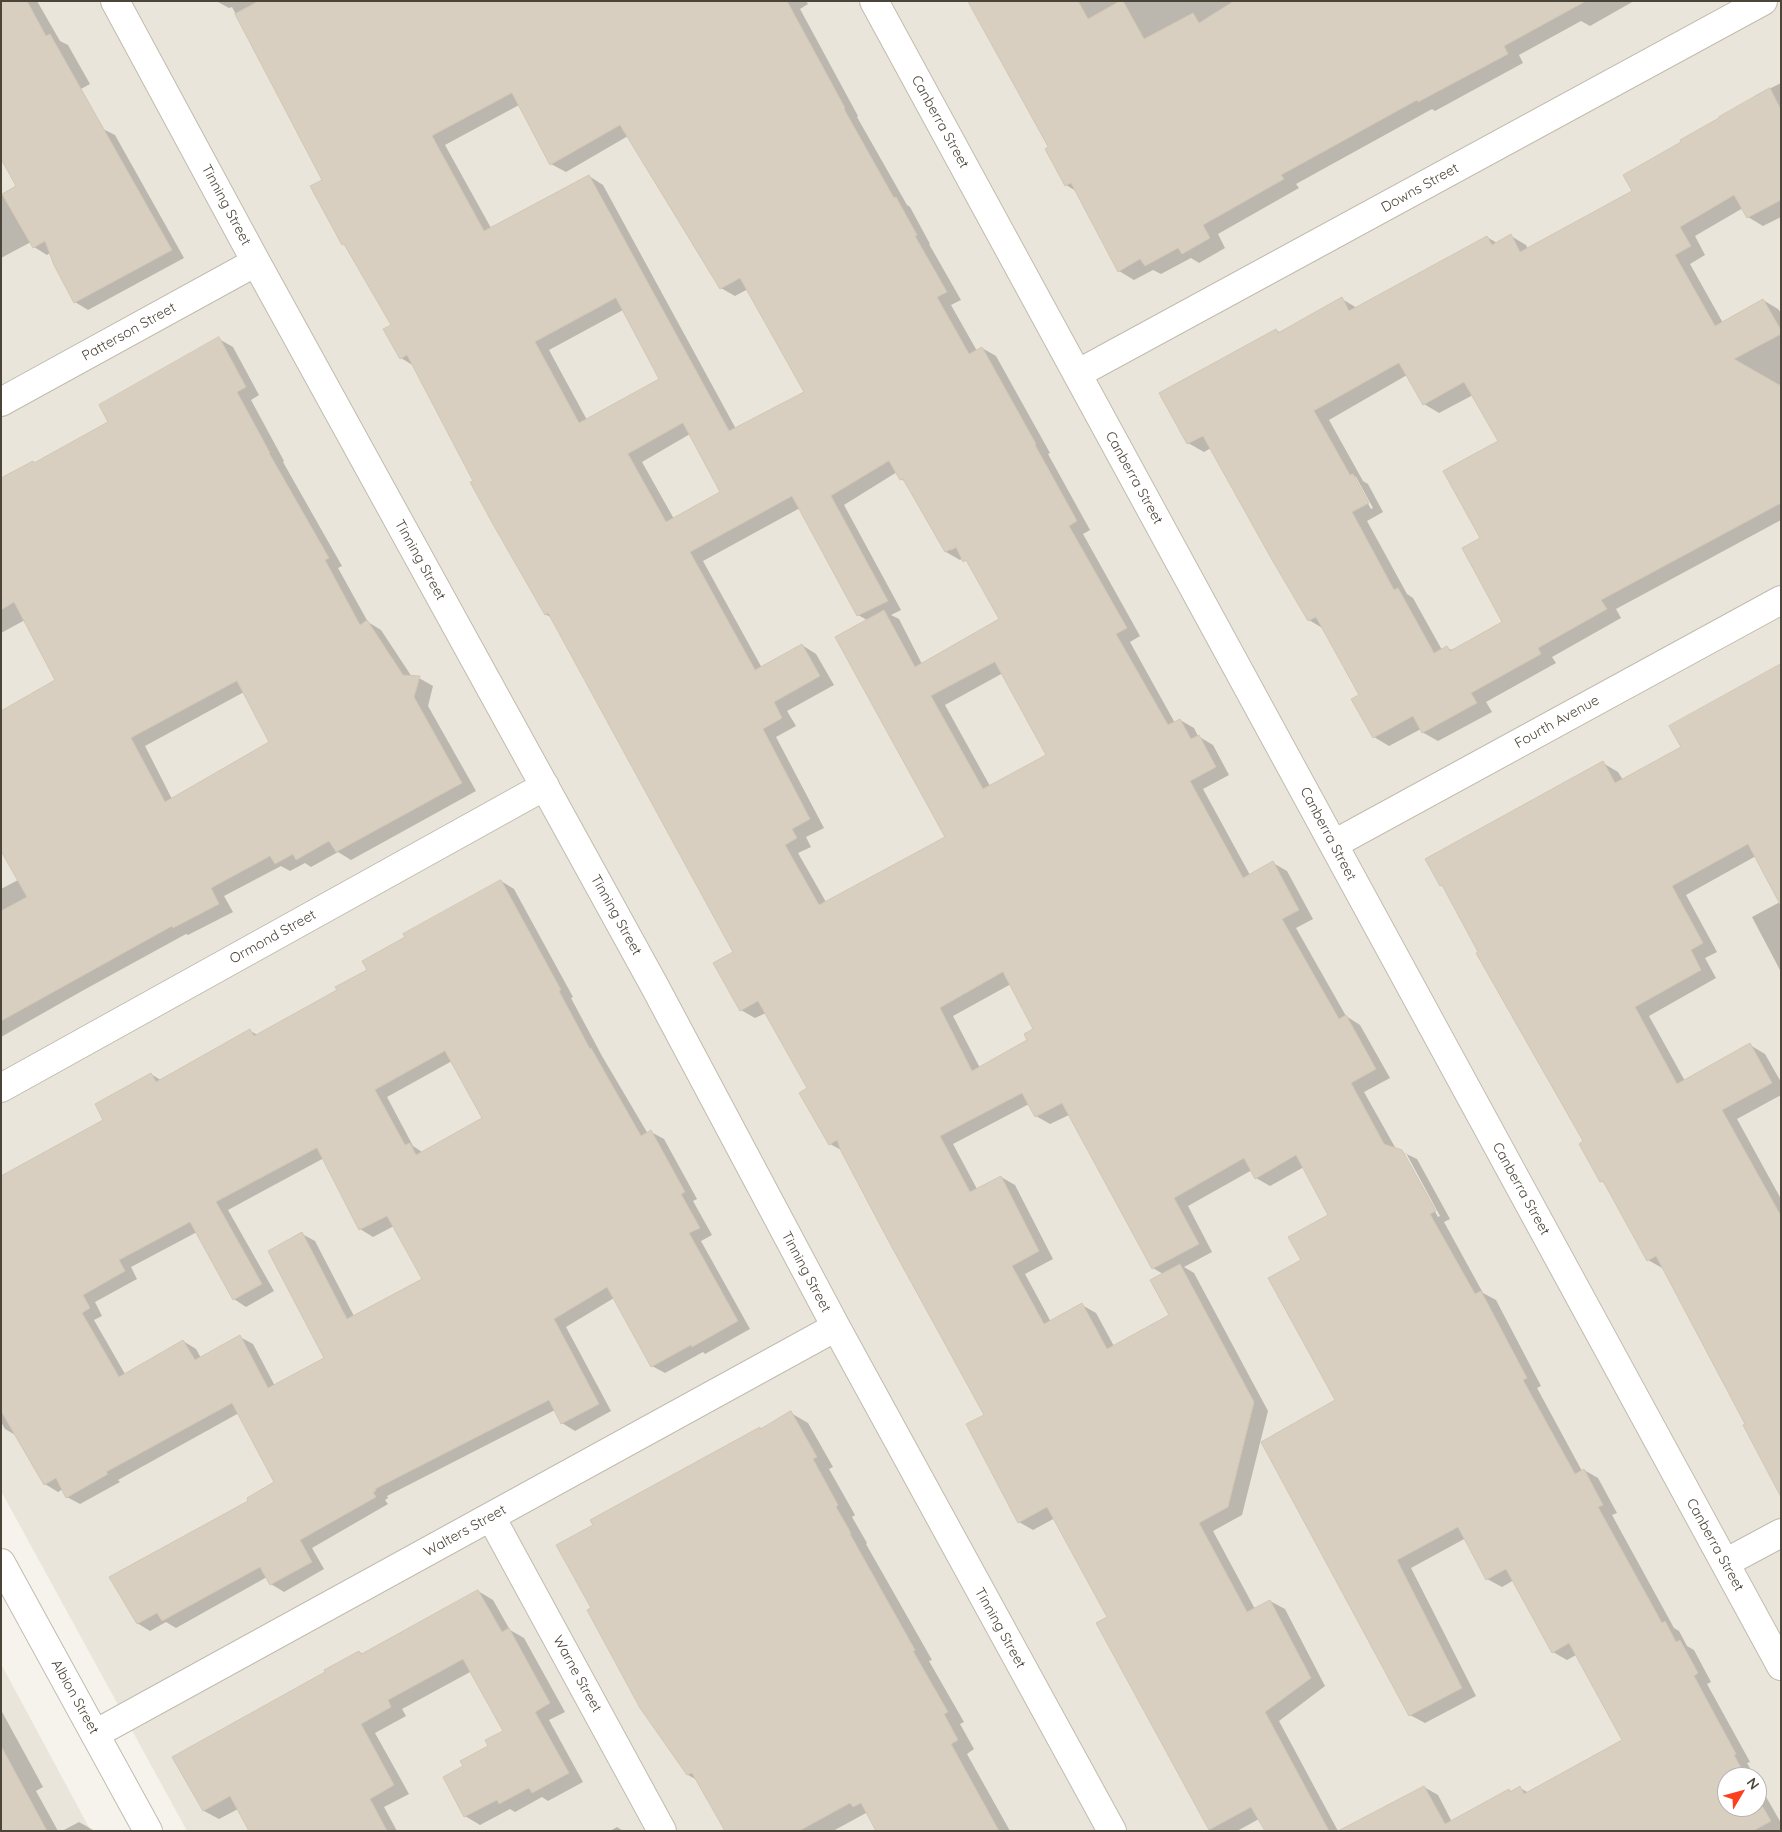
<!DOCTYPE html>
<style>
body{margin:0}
#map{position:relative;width:1782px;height:1832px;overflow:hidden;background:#f6f3ec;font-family:Quicksand,sans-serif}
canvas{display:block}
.frame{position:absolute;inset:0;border:2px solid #4b4439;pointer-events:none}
.north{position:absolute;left:1717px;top:1767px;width:50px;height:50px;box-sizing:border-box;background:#fff;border:1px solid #b7b4b0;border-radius:50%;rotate:53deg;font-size:14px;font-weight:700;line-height:20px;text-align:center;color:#4b4439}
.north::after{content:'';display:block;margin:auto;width:18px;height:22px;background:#fc3f1d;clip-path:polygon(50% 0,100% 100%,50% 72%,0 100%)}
</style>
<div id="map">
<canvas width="1782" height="1832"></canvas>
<div class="frame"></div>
<div class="north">N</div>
</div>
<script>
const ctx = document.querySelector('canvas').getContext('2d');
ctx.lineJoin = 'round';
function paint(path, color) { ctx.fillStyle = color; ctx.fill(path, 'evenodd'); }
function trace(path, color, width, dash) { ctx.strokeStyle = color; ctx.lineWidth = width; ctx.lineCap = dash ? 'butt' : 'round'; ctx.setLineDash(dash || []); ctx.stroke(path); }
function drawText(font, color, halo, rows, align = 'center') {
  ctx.font = font + ' Quicksand,sans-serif'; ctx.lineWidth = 5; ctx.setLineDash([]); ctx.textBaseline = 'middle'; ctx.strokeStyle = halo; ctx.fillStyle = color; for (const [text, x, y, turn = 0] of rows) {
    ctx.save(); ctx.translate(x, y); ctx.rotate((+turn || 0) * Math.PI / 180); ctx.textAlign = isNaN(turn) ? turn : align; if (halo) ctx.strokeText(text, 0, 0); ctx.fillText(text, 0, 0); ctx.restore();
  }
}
const residential = new Path2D(`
 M 1,1 L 1781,1 L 1781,1831 L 187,1831 L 1,1491 ZM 1727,1777 L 1757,1777 L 1757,1807 L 1727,1807 Z
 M 1,1664 L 91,1831 L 1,1831 Z`);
const shadow = new Path2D(`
 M 1,1 L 37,1 L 60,41 L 68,45 L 90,84 L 1,133 Z
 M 216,1 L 806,1 L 808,4 L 800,9 L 858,116 L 857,117 L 907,205 L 910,207 L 930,244 L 929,244 L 961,300 L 951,305 L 977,351 L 982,348 L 996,356 L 1050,453 L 1048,454 L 1090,530 L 1083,534 L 1140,636 L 1130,642 L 1175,723 L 1180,720 L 1194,728 L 1198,736 L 1213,745 L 1229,775 L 1203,789 L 1250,875 L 1273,863 L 1287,871 L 1313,919 L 1296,928 L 1346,1016 L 1360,1025 L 1390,1078 L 1364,1092 L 1396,1149 L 1417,1159 L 1450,1219 L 1444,1222 L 1483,1293 L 1496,1300 L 1541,1386 L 1537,1388 L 1582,1471 L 1584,1470 L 1598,1478 L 1617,1513 L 1612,1515 L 1674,1628 L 1679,1631 L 1687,1646 L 1694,1650 L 1711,1682 L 1707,1684 L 1750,1762 L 1747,1763 L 1755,1777 L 1727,1777 L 1727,1807 L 1757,1807 L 1757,1781 L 1781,1823 L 1781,1831 L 1341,1831 L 1424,1787 L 1438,1795 L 1452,1822 L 1509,1790 L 1512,1792 L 1520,1788 L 1529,1793 L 1624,1741 L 1576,1655 L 1567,1660 L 1553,1652 L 1514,1580 L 1502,1587 L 1487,1579 L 1466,1538 L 1411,1568 L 1476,1696 L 1425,1723 L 1410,1715 L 1303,1260 L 1330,1215 L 1304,1167 L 1270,1186 L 1256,1178 L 1252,1170 L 1188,1206 L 1212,1252 L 1184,1267 L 1194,1273 L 1268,1411 L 1242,1515 L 1213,1531 L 1255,1609 L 1270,1601 L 1285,1609 L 1325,1686 L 1279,1721 L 1338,1831 L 1266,1831 L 1259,1819 L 1237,1831 L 1210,1830 L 1109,1617 L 1055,1518 L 1033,1530 L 1019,1522 L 986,1415 L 843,1151 L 830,1144 L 809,1089 L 766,1013 L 755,1018 L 741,1010 L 734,953 L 552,618 L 545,614 L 414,366 L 401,358 L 393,325 L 346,246 L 343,244 L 324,180 L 232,7 L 229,8 ZM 519,105 L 551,164 L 566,172 L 628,136 L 721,288 L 735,296 L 748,289 L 805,392 L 736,429 L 603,185 L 589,176 L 491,228 L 445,145 ZM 623,310 L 661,379 L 587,420 L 549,350 ZM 690,434 L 722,493 L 674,519 L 642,462 ZM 897,472 L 901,479 L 907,483 L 946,552 L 960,560 L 963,558 L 970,564 L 1001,620 L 922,664 L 899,619 L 891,615 L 901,610 L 844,505 ZM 800,508 L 858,615 L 867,620 L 947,838 L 826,902 L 798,853 L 811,847 L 806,837 L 824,828 L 776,737 L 796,726 L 787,711 L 834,685 L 816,654 L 802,645 L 762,668 L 703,561 ZM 962,545 L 951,550 L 951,547 ZM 1003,673 L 1048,755 L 990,786 L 945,705 ZM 1011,984 L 1035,1029 L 1029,1041 L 980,1068 L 953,1016 ZM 1029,1104 L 1036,1116 L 1050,1124 L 1069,1115 L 1153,1268 L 1163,1274 L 1170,1316 L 1114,1346 L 1096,1313 L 1082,1305 L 1051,1322 L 1025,1274 L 1053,1259 L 1015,1185 L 1001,1177 L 977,1189 L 953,1144 ZM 1403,1153 L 1406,1153 L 1440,1216 L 1438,1217 Z
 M 973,1 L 1634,1 L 1590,26 L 1581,21 L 1519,55 L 1523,63 L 1435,111 L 1432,109 L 1296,184 L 1299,188 L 1218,234 L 1225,248 L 1199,263 L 1191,258 L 1161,274 L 1153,270 L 1134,280 L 1119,271 L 1076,191 L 1066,185 L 1050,148 Z
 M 1781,83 L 1781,217 L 1763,226 L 1748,217 L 1743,208 L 1695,236 L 1705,255 L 1690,264 L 1723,323 L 1763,300 L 1778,309 L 1781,313 L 1781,520 L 1616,609 L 1621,618 L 1552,657 L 1556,663 L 1486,702 L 1492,712 L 1438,741 L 1422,732 L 1421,729 L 1389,746 L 1374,737 L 1361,695 L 1324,629 L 1309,620 L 1211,448 L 1204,452 L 1188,443 L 1276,330 L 1281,333 L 1342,299 L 1357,308 L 1487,237 L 1497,243 L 1511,236 L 1526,245 L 1528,249 L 1633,192 L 1756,98 L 1755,96 ZM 1407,375 L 1424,404 L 1439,413 L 1473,395 L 1500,442 L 1482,538 L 1504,623 L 1452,650 L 1447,648 L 1442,650 L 1413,598 L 1407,594 L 1367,521 L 1383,512 L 1368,484 L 1363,481 L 1329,420 ZM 1352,475 L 1356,477 L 1373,508 L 1371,509 Z
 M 101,128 L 115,135 L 184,258 L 88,310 L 75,302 L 51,252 L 47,255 L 34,247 L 31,242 L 1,258 L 1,196 Z
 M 219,339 L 233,347 L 259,395 L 251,400 L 284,461 L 283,462 L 342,566 L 338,568 L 368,622 L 381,630 L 412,677 L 419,678 L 433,686 L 428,706 L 476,791 L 351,860 L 338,852 L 311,867 L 305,863 L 290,871 L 281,866 L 224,896 L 233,912 L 188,935 L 186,934 L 82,991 L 1,1037 L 1,889 L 18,880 L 57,681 L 25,620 L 1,633 L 1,479 L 33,462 L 35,464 L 110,423 ZM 244,692 L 271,742 L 172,799 L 145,746 Z
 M 1781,671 L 1781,972 L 1752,917 L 1780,902 L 1756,856 L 1686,895 L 1717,952 L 1705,958 L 1716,978 L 1649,1016 L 1685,1081 L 1750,1045 L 1765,1054 L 1781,1082 L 1781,1095 L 1737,1119 L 1781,1199 L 1781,1477 L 1664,1269 L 1648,1260 L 1607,1185 L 1601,1181 L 1585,1142 L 1445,887 L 1440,885 L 1603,763 L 1618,772 L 1623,780 L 1682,748 Z
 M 501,881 L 514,889 L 573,997 L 571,998 L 602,1056 L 648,1134 L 651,1132 L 664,1139 L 697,1199 L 693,1201 L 712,1235 L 701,1241 L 750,1329 L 705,1354 L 703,1352 L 665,1373 L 652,1366 L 614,1298 L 566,1327 L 611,1411 L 575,1431 L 562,1423 L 555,1410 L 387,1496 L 388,1498 L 385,1500 L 388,1504 L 312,1548 L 324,1569 L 284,1592 L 271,1584 L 267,1577 L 176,1628 L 166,1622 L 150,1631 L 137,1623 L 250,1501 L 276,1483 L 239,1413 L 118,1480 L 120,1482 L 80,1504 L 67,1497 L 63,1489 L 58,1492 L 45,1484 L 17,1436 L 5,1429 L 1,1422 L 1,1178 L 105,1120 L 151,1074 L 162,1081 L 250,1031 L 258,1035 L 339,991 ZM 452,1061 L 484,1119 L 422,1152 L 413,1146 L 387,1097 ZM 324,1158 L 360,1229 L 373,1237 L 394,1226 L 423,1279 L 354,1316 L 315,1241 L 302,1234 L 326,1358 L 275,1386 L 253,1344 L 240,1337 L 201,1358 L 196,1349 L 183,1341 L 125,1374 L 94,1320 L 102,1316 L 95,1302 L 137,1279 L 131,1267 L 197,1232 L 234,1299 L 246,1307 L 274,1291 L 228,1210 Z
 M 791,1413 L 808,1423 L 833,1467 L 829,1469 L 855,1515 L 852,1517 L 867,1543 L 866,1544 L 932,1660 L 929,1661 L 964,1722 L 960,1724 L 974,1749 L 967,1754 L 1010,1831 L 878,1831 L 869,1815 L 866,1813 L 833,1831 L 725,1831 L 697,1780 L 688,1775 L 760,1428 L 762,1430 Z
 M 478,1591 L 493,1600 L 510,1630 L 524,1638 L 565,1712 L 549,1720 L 583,1782 L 548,1801 L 542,1797 L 515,1812 L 510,1809 L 480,1825 L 465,1816 L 465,1766 L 490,1747 L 505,1732 L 472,1671 L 402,1709 L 406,1716 L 375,1733 L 409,1794 L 384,1807 L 397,1831 L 250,1831 L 238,1809 L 219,1819 L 204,1811 L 174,1757 L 327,1673 L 359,1652 L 363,1654 Z
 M 1,1710 L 43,1787 L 36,1791 L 58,1831 L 1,1831 Z
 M 79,1822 L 95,1831 L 62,1831 Z
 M 617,1827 L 623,1831 L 610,1831 Z`);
const building = new Path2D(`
 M 1,1 L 27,1 L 46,36 L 50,34 L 172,250 L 74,303 L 54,265 L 45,241 L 33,248 L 2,194 L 16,186 L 1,159 Z
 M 259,1 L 787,1 L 845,108 L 844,109 L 894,198 L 896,197 L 917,235 L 915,236 L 947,292 L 937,297 L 969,354 L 982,347 L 1036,444 L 1035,445 L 1077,521 L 1069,526 L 1127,628 L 1116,634 L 1168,725 L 1180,719 L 1191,739 L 1199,735 L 1216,767 L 1190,781 L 1243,878 L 1273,861 L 1299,910 L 1282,919 L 1339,1019 L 1346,1015 L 1376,1069 L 1351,1083 L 1384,1144 L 1402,1150 L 1436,1211 L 1430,1214 L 1475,1294 L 1481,1291 L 1527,1378 L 1523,1380 L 1575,1474 L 1584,1469 L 1603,1505 L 1598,1507 L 1662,1623 L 1665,1621 L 1676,1642 L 1680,1640 L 1698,1673 L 1694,1676 L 1736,1754 L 1734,1755 L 1746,1777 L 1727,1777 L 1727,1807 L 1757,1807 L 1757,1797 L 1771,1821 L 1753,1831 L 1338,1831 L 1424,1786 L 1445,1824 L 1509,1789 L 1510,1792 L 1520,1786 L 1524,1794 L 1622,1740 L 1569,1643 L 1552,1653 L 1506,1569 L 1486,1580 L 1458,1527 L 1397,1560 L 1462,1688 L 1409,1716 L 1261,1442 L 1335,1400 L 1268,1278 L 1301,1260 L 1288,1237 L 1328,1215 L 1296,1155 L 1255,1179 L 1244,1158 L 1174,1198 L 1199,1244 L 1152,1269 L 1062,1103 L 1035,1117 L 1022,1093 L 940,1136 L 970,1192 L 1001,1176 L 1039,1251 L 1012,1266 L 1044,1324 L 1082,1303 L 1107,1349 L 1169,1315 L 1150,1280 L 1180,1264 L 1254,1402 L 1228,1507 L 1199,1523 L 1247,1612 L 1270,1600 L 1311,1678 L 1265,1712 L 1329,1831 L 1265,1831 L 1251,1807 L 1209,1830 L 1096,1623 L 1107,1617 L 1047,1507 L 1018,1523 L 966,1424 L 984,1415 L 888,1240 L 841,1151 L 837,1140 L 829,1145 L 799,1093 L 807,1088 L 758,1001 L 740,1011 L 713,963 L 733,952 L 548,613 L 545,615 L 494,526 L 470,482 L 473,481 L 407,355 L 400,359 L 383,329 L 391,325 L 344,244 L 342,245 L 310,186 L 322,180 L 235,14 ZM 512,93 L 550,165 L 620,125 L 720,289 L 740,278 L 804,392 L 729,431 L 589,175 L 484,231 L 432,136 ZM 616,298 L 659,379 L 579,423 L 535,342 ZM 683,423 L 720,492 L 666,522 L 628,454 ZM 889,461 L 900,480 L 903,479 L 945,552 L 956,547 L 963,562 L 966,560 L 999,619 L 915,667 L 884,610 L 835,637 L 945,837 L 819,905 L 785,845 L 797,838 L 792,829 L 810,819 L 763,729 L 782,718 L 774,702 L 820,676 L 802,644 L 755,670 L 690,552 L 792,496 L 857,616 L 888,601 L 831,496 ZM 995,662 L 1046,755 L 983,789 L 931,696 ZM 1003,972 L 1033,1029 L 1024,1034 L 1027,1040 L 972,1071 L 940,1008 Z
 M 968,1 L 1078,1 L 1088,19 L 1120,1 L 1123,1 L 1144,39 L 1193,13 L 1199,23 L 1234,1 L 1586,1 L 1504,46 L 1508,54 L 1418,102 L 1417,100 L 1281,175 L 1284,179 L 1203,225 L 1210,238 L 1182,254 L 1178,248 L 1145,266 L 1140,259 L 1118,272 L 1071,183 L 1065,186 L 1045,149 L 1048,147 Z
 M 1770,88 L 1781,110 L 1781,200 L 1747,218 L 1734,195 L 1680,227 L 1691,246 L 1675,255 L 1715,326 L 1763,299 L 1781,330 L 1781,334 L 1734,359 L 1781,386 L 1781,503 L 1601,600 L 1607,609 L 1538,648 L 1541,654 L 1471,693 L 1477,703 L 1422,733 L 1413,716 L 1373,738 L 1351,699 L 1359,695 L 1316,617 L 1308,621 L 1271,558 L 1203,436 L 1187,444 L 1159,393 L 1276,329 L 1278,333 L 1342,297 L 1349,311 L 1487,236 L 1492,245 L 1511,234 L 1520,252 L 1632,191 L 1623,175 L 1681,142 L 1680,140 L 1719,118 L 1719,117 ZM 1399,363 L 1423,405 L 1464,382 L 1498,441 L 1443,471 L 1480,538 L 1462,548 L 1502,622 L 1450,651 L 1447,646 L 1434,653 L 1398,588 L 1394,590 L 1352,512 L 1369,503 L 1353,474 L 1350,475 L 1314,411 Z
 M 219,337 L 246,387 L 237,392 L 270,453 L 269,453 L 329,558 L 325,560 L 360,625 L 367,620 L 403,675 L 420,676 L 414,697 L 462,783 L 336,852 L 329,841 L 296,860 L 293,854 L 275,864 L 270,856 L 211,888 L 219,904 L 173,928 L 172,926 L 1,1021 L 1,911 L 27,897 L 1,851 L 1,711 L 55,680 L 14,602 L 1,610 L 1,478 L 33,461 L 34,463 L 108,422 L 99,405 ZM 237,681 L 269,742 L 165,802 L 131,738 Z
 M 1781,664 L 1781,906 L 1748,844 L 1672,886 L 1703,943 L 1691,950 L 1701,970 L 1635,1007 L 1677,1084 L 1750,1043 L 1772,1083 L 1722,1110 L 1781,1216 L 1781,1497 L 1743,1425 L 1745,1424 L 1656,1256 L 1647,1261 L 1603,1181 L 1600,1182 L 1579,1144 L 1583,1141 L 1476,953 L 1478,952 L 1442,885 L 1440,886 L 1425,859 L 1603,761 L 1615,783 L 1681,747 L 1669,726 Z
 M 501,880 L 561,990 L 559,991 L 590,1049 L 591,1048 L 641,1136 L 651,1130 L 685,1192 L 681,1194 L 700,1228 L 689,1233 L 738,1321 L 692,1347 L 691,1345 L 651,1367 L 607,1287 L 554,1319 L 599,1404 L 561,1424 L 549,1400 L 375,1489 L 376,1491 L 373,1492 L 376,1497 L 300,1540 L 312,1562 L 270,1585 L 260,1567 L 162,1621 L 157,1613 L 137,1624 L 109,1577 L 248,1501 L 247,1498 L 274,1482 L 232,1403 L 106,1472 L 108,1474 L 66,1498 L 56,1478 L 44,1485 L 1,1411 L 1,1176 L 103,1120 L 95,1104 L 151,1073 L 156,1082 L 250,1029 L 254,1036 L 337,990 L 335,987 L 367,970 L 362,961 L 405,937 L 403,934 ZM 445,1051 L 482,1118 L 416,1155 L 410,1143 L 405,1145 L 375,1090 ZM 317,1148 L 359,1230 L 387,1216 L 422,1279 L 347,1319 L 302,1232 L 268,1251 L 324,1358 L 268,1388 L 240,1335 L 195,1360 L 183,1340 L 119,1377 L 82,1313 L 90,1308 L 83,1295 L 125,1271 L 119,1260 L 190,1222 L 233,1300 L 262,1284 L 216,1202 Z
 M 791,1411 L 817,1457 L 813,1459 L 838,1505 L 836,1507 L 851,1533 L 850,1534 L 915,1650 L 913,1651 L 948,1712 L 944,1714 L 958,1740 L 951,1744 L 999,1831 L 876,1831 L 861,1803 L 853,1807 L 850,1803 L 799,1831 L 725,1831 L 692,1773 L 687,1775 L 640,1708 L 587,1610 L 591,1608 L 556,1545 L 593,1525 L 590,1520 L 760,1427 L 760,1429 Z
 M 478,1590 L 502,1632 L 509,1628 L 550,1703 L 535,1712 L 569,1773 L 532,1793 L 529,1788 L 499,1804 L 497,1800 L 464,1817 L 443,1777 L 463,1766 L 460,1761 L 488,1746 L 485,1740 L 503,1731 L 463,1659 L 388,1700 L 391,1707 L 361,1724 L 394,1785 L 370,1799 L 387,1831 L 249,1831 L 230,1796 L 203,1811 L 172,1757 L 325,1672 L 324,1670 L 359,1651 L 361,1654 Z
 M 1,1746 L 47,1831 L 1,1831 Z`);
const minor = new Path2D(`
 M 115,1 L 256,262 L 654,985 L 836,1327 L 1112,1831
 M 874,1 L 1781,1666
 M 1077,374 L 1763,1
 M 1,402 L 256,262
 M 1334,844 L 1781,600
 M 1,1088 L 545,786
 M 491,1517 L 662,1831
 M 1725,1563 L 1781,1533
 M 95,1734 L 836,1327`);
const tertiary = new Path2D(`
 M 1,1563 L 148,1831`);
const streetNames = [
 ["Canberra Street",940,122,61],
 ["Downs Street",1420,188,-29],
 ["Tinning Street",226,205,62],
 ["Patterson Street",129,332,-29],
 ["Canberra Street",1134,478,61],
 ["Tinning Street",420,560,61],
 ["Fourth Avenue",1557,722,-29],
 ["Canberra Street",1328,834,62],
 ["Tinning Street",616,915,61],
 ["Ormond Street",273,937,-29],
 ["Canberra Street",1521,1189,61],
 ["Tinning Street",806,1272,62],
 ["Walters Street",465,1531,-29],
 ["Canberra Street",1715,1545,61],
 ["Tinning Street",1000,1628,61],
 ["Warne Street",577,1674,61],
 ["Albion Street",75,1697,61]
];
paint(residential, '#eae5da');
paint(shadow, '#0003');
paint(building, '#d8cfc1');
trace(building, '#d3c7b4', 1);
trace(minor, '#c2bbae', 30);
trace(tertiary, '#c2bbae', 30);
trace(minor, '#fff', 28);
trace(tertiary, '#fff', 28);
drawText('14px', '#4b4439', '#fff', streetNames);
</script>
